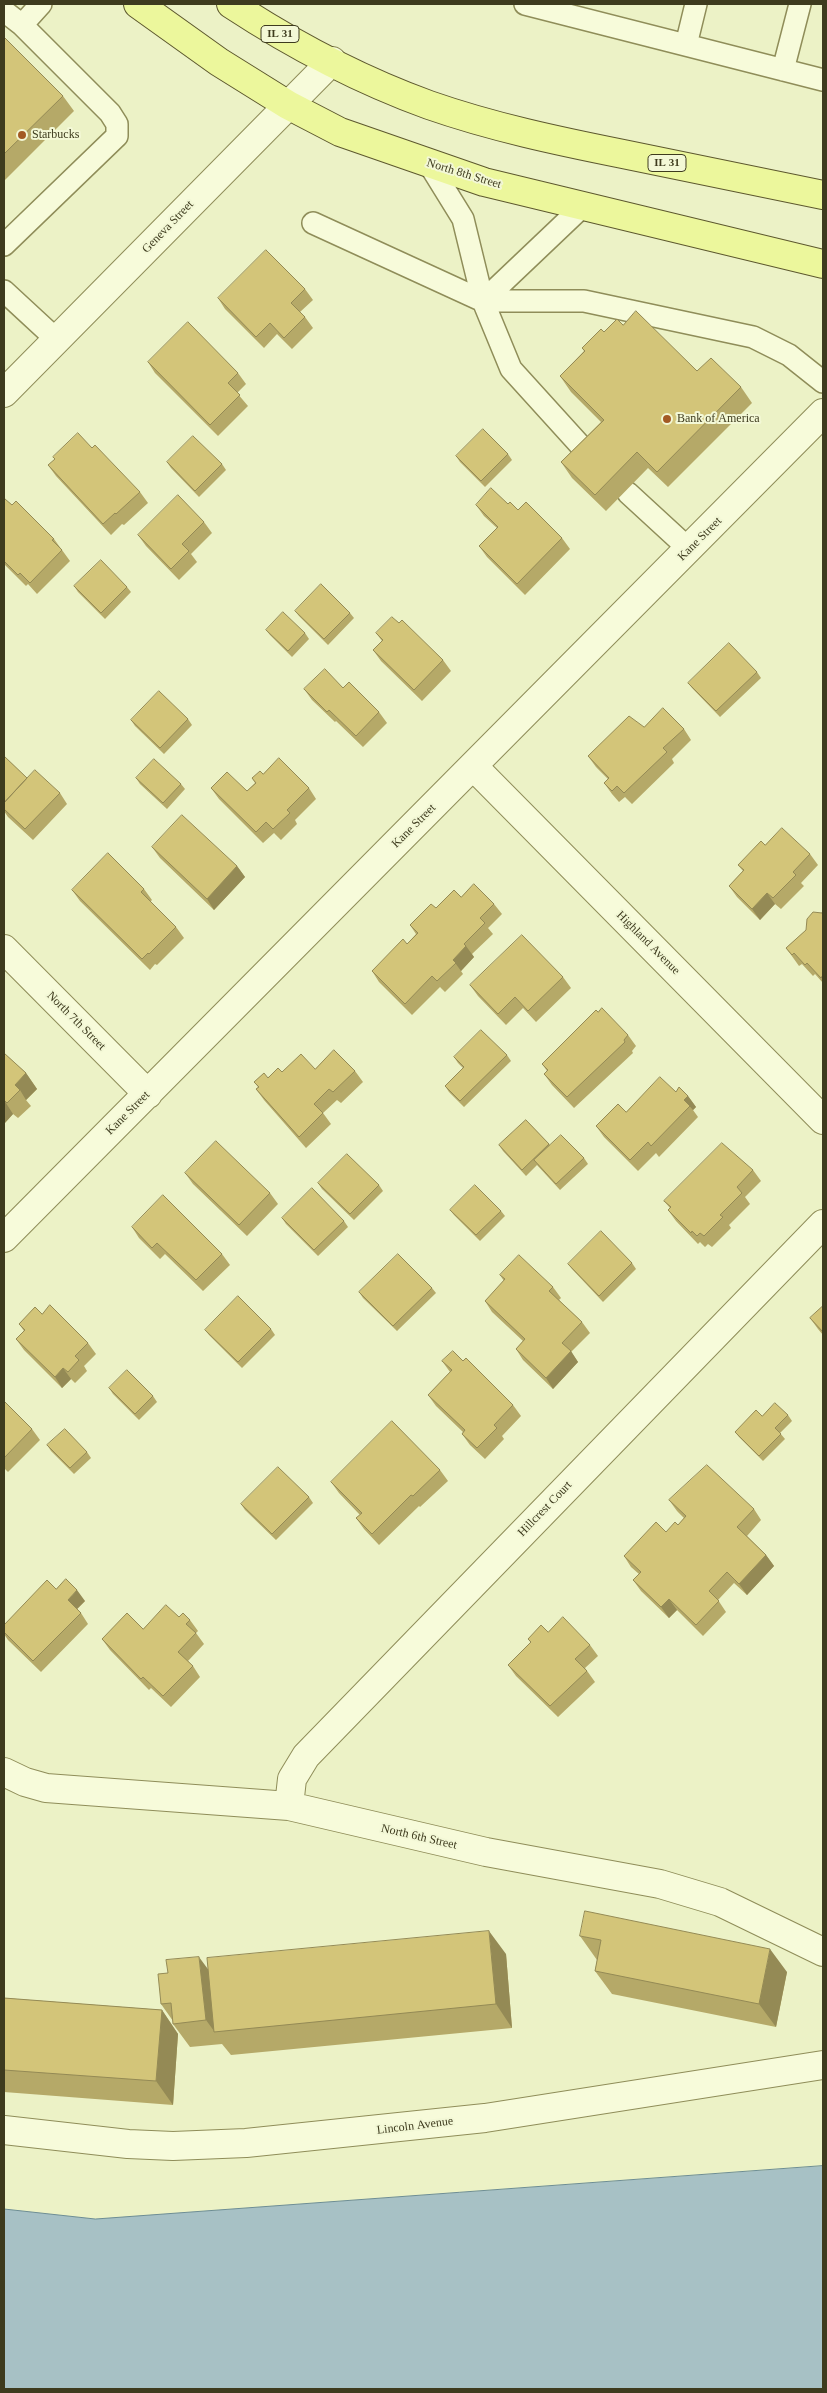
<!DOCTYPE html>
<style>
body{margin:0}
#map{position:relative;width:827px;height:2393px;overflow:hidden;background:#ecf2c6;font-family:"Times New Roman",serif}
canvas{display:block}
.frame{position:absolute;inset:0;border:5px solid #3e3b1e;pointer-events:none}
</style>
<div id="map">
<canvas width="827" height="2393"></canvas>
<div class="frame"></div>
</div>
<script>
const ctx = document.querySelector('canvas').getContext('2d');
ctx.lineJoin = 'round';
function paint(path, color) { ctx.fillStyle = color; ctx.fill(path, 'evenodd'); }
function trace(path, color, width, dash) { ctx.strokeStyle = color; ctx.lineWidth = width; ctx.lineCap = dash ? 'butt' : 'round'; ctx.setLineDash(dash || []); ctx.stroke(path); }
function drawText(font, color, halo, rows, align = 'center') {
  ctx.font = font + ' "Times New Roman",serif'; ctx.lineWidth = 4; ctx.setLineDash([]); ctx.textBaseline = 'middle'; ctx.strokeStyle = halo; ctx.fillStyle = color; for (const [text, x, y, turn = 0] of rows) {
    ctx.save(); ctx.translate(x, y); ctx.rotate((+turn || 0) * Math.PI / 180); ctx.textAlign = isNaN(turn) ? turn : align; if (halo) ctx.strokeText(text, 0, 0); ctx.fillText(text, 0, 0); ctx.restore();
  }
}
const water = new Path2D(`
 M 823,2166 L 823,2389 L 4,2389 L 4,2209 L 95,2219 Z`);
const service = new Path2D(`
 M 525,4 L 823,80
 M 4,11 L 22,25
 M 686,45 L 696,4
 M 783,70 L 800,4
 M 429,164 L 463,219 L 483,301 L 511,369 L 589,455
 M 313,223 L 483,301 L 584,301 L 753,337 L 789,355 L 823,382
 M 4,245 L 117,136 L 117,124 L 110,113 L 22,25 L 41,4
 M 4,291 L 57,340
 M 483,301 L 583,206
 M 628,493 L 690,550`);
const minor = new Path2D(`
 M 4,393 L 332,61
 M 474,767 L 823,1120
 M 4,949 L 148,1094
 M 4,1238 L 823,413
 M 4,1772 L 25,1782 L 46,1788 L 289,1806 L 486,1852 L 660,1884 L 720,1902 L 823,1952
 M 289,1806 L 292,1779 L 306,1756 L 823,1224
 M 4,2130 L 128,2144 L 173,2146 L 246,2143 L 485,2118 L 823,2065`);
const primary = new Path2D(`
 M 138,4 L 219,62 L 288,105 L 340,132 L 484,182 L 823,264
 M 231,4 C 292,44 360,80 429,105 C 492,127 558,141 623,154 C 690,168 757,181 823,195`);
const wall = new Path2D(`
 M 4,37 L 63,96 L 74,111 L 4,181 Z
 M 305,289 L 313,300 L 300,312 L 305,317 L 313,328 L 292,349 L 277,334 L 264,348 L 225,309 L 218,298 Z
 M 623,325 L 697,371 L 741,387 L 752,403 L 668,487 L 648,468 L 606,511 L 572,478 L 561,462 L 601,422 L 571,392 L 560,376 L 584,351 L 582,348 L 604,332 Z
 M 148,362 L 238,373 L 246,384 L 237,393 L 248,406 L 218,436 L 155,373 Z
 M 92,448 L 140,492 L 148,503 L 124,525 L 122,524 L 111,535 L 56,476 L 48,465 Z
 M 508,454 L 512,460 L 485,487 L 460,462 L 456,456 Z
 M 167,462 L 222,464 L 226,470 L 199,497 L 171,468 Z
 M 4,500 L 54,539 L 70,561 L 37,594 L 28,584 L 26,586 L 4,564 Z
 M 508,504 L 562,538 L 570,549 L 525,595 L 487,557 L 479,546 L 497,528 L 484,516 L 476,505 Z
 M 204,522 L 212,533 L 191,554 L 197,562 L 179,580 L 146,546 L 138,535 Z
 M 74,586 L 127,587 L 131,592 L 105,619 L 78,592 Z
 M 295,611 L 350,613 L 354,618 L 328,645 L 299,616 Z
 M 399,623 L 443,660 L 451,671 L 422,701 L 381,661 L 373,650 L 382,641 L 376,633 Z
 M 266,630 L 305,633 L 309,639 L 292,657 L 270,635 Z
 M 757,672 L 761,678 L 720,717 L 692,688 L 688,683 Z
 M 343,688 L 379,712 L 387,723 L 363,747 L 336,721 L 335,722 L 312,700 L 304,689 Z
 M 188,719 L 192,725 L 164,754 L 135,726 L 131,720 Z
 M 644,727 L 684,729 L 691,740 L 672,759 L 674,763 L 632,804 L 625,797 L 619,802 L 612,794 L 604,783 L 608,779 L 596,767 L 588,756 Z
 M 4,756 L 27,778 L 60,793 L 67,804 L 33,840 L 8,817 L 4,811 Z
 M 263,774 L 309,788 L 316,799 L 295,820 L 297,824 L 281,840 L 274,833 L 263,843 L 219,799 L 211,788 L 247,791 L 255,783 L 252,778 Z
 M 136,778 L 181,784 L 185,789 L 167,809 L 140,784 Z
 M 765,845 L 810,854 L 818,865 L 801,883 L 804,886 L 781,909 L 775,904 L 760,920 L 737,897 L 729,886 L 743,871 L 738,865 Z
 M 152,847 L 237,866 L 245,877 L 214,910 L 160,858 Z
 M 144,889 L 152,900 L 150,902 L 176,927 L 184,938 L 157,965 L 155,964 L 150,970 L 80,901 L 72,890 Z
 M 461,897 L 494,904 L 502,914 L 488,928 L 493,934 L 472,954 L 474,957 L 461,971 L 463,974 L 445,992 L 440,987 L 412,1015 L 379,982 L 372,971 L 407,944 L 416,934 L 410,925 L 436,908 Z
 M 823,911 L 823,983 L 815,974 L 813,976 L 802,964 L 799,966 L 794,959 L 786,948 L 806,930 Z
 M 563,977 L 571,988 L 536,1022 L 523,1008 L 506,1025 L 478,996 L 470,985 Z
 M 628,1035 L 636,1046 L 632,1051 L 633,1053 L 574,1108 L 552,1085 L 544,1074 L 547,1071 L 542,1064 Z
 M 4,1053 L 26,1073 L 37,1089 L 26,1100 L 31,1106 L 18,1118 L 13,1114 L 4,1124 Z
 M 507,1055 L 511,1061 L 464,1107 L 449,1092 L 445,1086 L 463,1068 L 458,1063 L 454,1057 Z
 M 315,1069 L 355,1071 L 363,1082 L 341,1103 L 337,1100 L 323,1113 L 331,1124 L 306,1148 L 264,1100 L 256,1089 L 258,1087 L 254,1082 L 282,1072 Z
 M 676,1092 L 688,1096 L 696,1107 L 693,1110 L 698,1117 L 659,1157 L 656,1153 L 638,1171 L 604,1137 L 596,1126 L 626,1112 Z
 M 526,1120 L 550,1145 L 584,1158 L 588,1164 L 560,1190 L 537,1165 L 526,1176 L 503,1151 L 499,1145 Z
 M 753,1170 L 761,1181 L 745,1197 L 750,1204 L 729,1225 L 731,1228 L 712,1247 L 708,1244 L 705,1247 L 700,1242 L 698,1244 L 676,1221 L 668,1210 L 670,1208 L 664,1201 Z
 M 185,1173 L 270,1193 L 278,1204 L 247,1236 L 193,1184 Z
 M 318,1183 L 379,1185 L 383,1191 L 354,1220 L 322,1189 Z
 M 450,1210 L 501,1211 L 505,1216 L 480,1241 L 454,1215 Z
 M 282,1218 L 344,1221 L 348,1227 L 318,1256 L 286,1224 Z
 M 132,1227 L 222,1254 L 230,1265 L 203,1291 L 165,1254 L 160,1259 L 139,1238 Z
 M 632,1263 L 636,1269 L 603,1302 L 572,1269 L 568,1264 Z
 M 500,1275 L 553,1287 L 561,1298 L 559,1300 L 582,1322 L 590,1333 L 571,1352 L 578,1362 L 553,1389 L 523,1360 L 516,1349 L 523,1341 L 492,1312 L 485,1301 L 504,1281 Z
 M 432,1288 L 436,1293 L 397,1331 L 363,1298 L 359,1292 Z
 M 823,1306 L 823,1335 L 818,1329 L 810,1318 Z
 M 42,1314 L 88,1343 L 96,1354 L 84,1366 L 87,1371 L 75,1383 L 71,1379 L 62,1388 L 24,1350 L 16,1339 L 24,1331 L 19,1324 Z
 M 271,1329 L 275,1335 L 242,1368 L 209,1335 L 205,1330 Z
 M 442,1361 L 463,1361 L 513,1405 L 521,1416 L 502,1436 L 504,1439 L 485,1459 L 470,1445 L 462,1434 L 463,1432 L 436,1406 L 428,1395 L 450,1372 Z
 M 109,1388 L 153,1396 L 157,1402 L 139,1420 L 113,1394 Z
 M 4,1401 L 32,1429 L 40,1440 L 8,1472 L 4,1468 Z
 M 788,1415 L 792,1421 L 780,1433 L 785,1439 L 763,1461 L 739,1437 L 735,1432 L 762,1416 Z
 M 47,1445 L 87,1452 L 91,1458 L 74,1474 L 51,1451 Z
 M 440,1470 L 448,1481 L 420,1507 L 419,1506 L 379,1545 L 364,1529 L 356,1518 L 360,1515 L 339,1493 L 331,1482 Z
 M 309,1497 L 313,1503 L 276,1540 L 245,1510 L 241,1504 Z
 M 669,1500 L 754,1509 L 761,1520 L 747,1536 L 766,1555 L 774,1566 L 747,1595 L 734,1583 L 718,1600 L 726,1612 L 703,1636 L 677,1610 L 669,1618 L 641,1591 L 633,1580 L 639,1574 L 631,1567 L 624,1556 L 666,1532 L 678,1525 L 684,1518 L 677,1511 Z
 M 56,1589 L 85,1601 L 77,1609 L 81,1613 L 88,1624 L 41,1672 L 8,1640 L 4,1634 L 4,1625 Z
 M 179,1617 L 190,1620 L 198,1631 L 196,1633 L 204,1644 L 188,1661 L 193,1666 L 200,1677 L 171,1707 L 151,1688 L 149,1690 L 110,1650 L 102,1639 L 143,1629 Z
 M 548,1632 L 590,1645 L 598,1656 L 585,1668 L 595,1682 L 558,1717 L 516,1676 L 508,1665 L 531,1643 L 528,1639 Z
 M 580,1936 L 787,1972 L 776,2027 L 612,1994 L 595,1971 L 597,1960 Z
 M 506,1954 L 512,2028 L 231,2055 L 222,2044 L 190,2047 L 173,2024 L 173,2021 L 161,2004 L 168,1973 L 208,1969 Z
 M 4,1998 L 162,2010 L 178,2034 L 173,2105 L 4,2092 Z`);
const shadedWall = new Path2D(`
 M 237,866 L 245,877 L 214,910 L 207,899 Z
 M 767,893 L 775,904 L 760,920 L 752,909 Z
 M 466,946 L 474,957 L 461,971 L 453,960 Z
 M 26,1073 L 37,1089 L 26,1100 L 20,1090 L 15,1085 Z
 M 688,1096 L 696,1107 L 693,1110 L 684,1100 Z
 M 4,1100 L 13,1114 L 4,1124 Z
 M 571,1351 L 578,1362 L 553,1389 L 546,1378 Z
 M 63,1368 L 71,1379 L 62,1388 L 55,1377 Z
 M 766,1555 L 774,1566 L 747,1595 L 739,1584 Z
 M 77,1590 L 85,1601 L 75,1611 L 68,1600 Z
 M 669,1599 L 677,1610 L 669,1618 L 661,1607 Z
 M 489,1931 L 506,1954 L 512,2028 L 496,2004 Z
 M 770,1949 L 787,1972 L 776,2027 L 759,2004 Z
 M 199,1957 L 216,1980 L 214,2031 L 206,2020 Z
 M 162,2010 L 178,2034 L 173,2105 L 156,2081 Z`);
const building = new Path2D(`
 M 4,37 L 63,96 L 4,154 Z
 M 266,250 L 305,289 L 291,303 L 305,317 L 284,338 L 270,323 L 256,337 L 218,298 Z
 M 636,311 L 697,371 L 711,358 L 741,387 L 657,472 L 637,452 L 595,495 L 561,462 L 604,420 L 560,376 L 585,351 L 582,348 L 601,329 L 604,332 L 617,319 L 623,325 Z
 M 188,322 L 238,373 L 228,383 L 240,395 L 210,425 L 148,362 Z
 M 483,429 L 508,454 L 481,481 L 456,456 Z
 M 78,433 L 92,448 L 95,445 L 140,492 L 116,514 L 115,513 L 103,524 L 48,465 L 55,459 L 53,457 Z
 M 193,436 L 222,464 L 195,491 L 167,462 Z
 M 491,488 L 508,504 L 510,502 L 518,510 L 526,502 L 562,538 L 517,584 L 479,546 L 498,527 L 476,505 Z
 M 178,495 L 204,522 L 182,544 L 189,551 L 171,569 L 138,535 Z
 M 5,499 L 12,505 L 16,501 L 54,539 L 52,540 L 62,550 L 30,583 L 20,573 L 18,575 L 4,561 L 4,500 Z
 M 101,560 L 127,587 L 101,613 L 74,586 Z
 M 321,584 L 350,613 L 324,639 L 295,611 Z
 M 283,612 L 305,633 L 288,651 L 266,630 Z
 M 392,617 L 399,623 L 402,620 L 443,660 L 414,690 L 373,650 L 383,640 L 376,633 Z
 M 729,643 L 757,672 L 716,711 L 688,683 Z
 M 325,669 L 343,688 L 349,682 L 379,712 L 356,736 L 329,710 L 327,712 L 304,689 Z
 M 159,691 L 188,719 L 160,748 L 131,720 Z
 M 663,708 L 684,729 L 663,748 L 667,752 L 624,793 L 617,786 L 612,791 L 604,783 L 609,778 L 588,756 L 629,716 L 644,727 Z
 M 4,756 L 27,778 L 4,803 Z
 M 279,758 L 309,788 L 287,810 L 290,813 L 273,829 L 266,822 L 256,832 L 211,788 L 227,772 L 247,791 L 256,783 L 252,778 L 260,771 L 263,774 Z
 M 154,759 L 181,784 L 163,803 L 136,778 Z
 M 35,770 L 60,793 L 25,829 L 4,809 L 4,803 Z
 M 182,815 L 237,866 L 207,899 L 152,847 Z
 M 782,828 L 810,854 L 793,872 L 796,875 L 773,898 L 767,893 L 752,909 L 729,886 L 744,870 L 738,865 L 761,841 L 765,845 Z
 M 108,853 L 144,889 L 141,892 L 176,927 L 149,954 L 148,953 L 142,959 L 72,890 Z
 M 474,884 L 494,904 L 480,918 L 485,923 L 464,944 L 466,946 L 453,960 L 456,963 L 437,981 L 432,976 L 405,1004 L 372,971 L 403,939 L 407,944 L 418,933 L 410,925 L 431,904 L 436,908 L 454,890 L 461,897 Z
 M 823,911 L 823,975 L 821,978 L 807,963 L 805,965 L 794,953 L 792,955 L 786,948 L 806,930 L 807,919 L 813,912 L 822,913 Z
 M 522,935 L 563,977 L 528,1011 L 515,997 L 498,1014 L 470,985 Z
 M 602,1008 L 628,1035 L 624,1040 L 625,1042 L 567,1097 L 544,1074 L 548,1070 L 542,1064 L 596,1010 L 598,1012 Z
 M 481,1030 L 507,1055 L 460,1101 L 445,1086 L 464,1067 L 454,1057 Z
 M 334,1050 L 355,1071 L 333,1092 L 329,1089 L 314,1104 L 323,1113 L 299,1137 L 256,1089 L 259,1087 L 254,1082 L 264,1073 L 268,1078 L 278,1068 L 282,1072 L 301,1054 L 315,1069 Z
 M 4,1053 L 26,1073 L 15,1085 L 20,1090 L 7,1103 L 4,1100 Z
 M 660,1077 L 676,1092 L 679,1087 L 688,1096 L 684,1100 L 690,1106 L 651,1146 L 648,1142 L 630,1160 L 596,1126 L 618,1104 L 626,1112 Z
 M 526,1120 L 549,1144 L 522,1170 L 499,1145 Z
 M 561,1135 L 584,1158 L 556,1184 L 534,1160 Z
 M 216,1141 L 270,1193 L 239,1225 L 185,1173 Z
 M 722,1143 L 753,1170 L 737,1187 L 742,1193 L 720,1215 L 723,1217 L 704,1236 L 700,1233 L 697,1236 L 692,1231 L 691,1233 L 668,1210 L 671,1207 L 664,1201 Z
 M 347,1154 L 379,1185 L 350,1214 L 318,1183 Z
 M 475,1185 L 501,1211 L 476,1235 L 450,1210 Z
 M 312,1188 L 344,1221 L 314,1250 L 282,1218 Z
 M 163,1195 L 222,1254 L 196,1280 L 157,1243 L 152,1248 L 132,1227 Z
 M 601,1231 L 632,1263 L 599,1296 L 568,1264 Z
 M 398,1254 L 432,1288 L 393,1326 L 359,1292 Z
 M 519,1255 L 553,1287 L 549,1291 L 582,1322 L 562,1343 L 571,1351 L 546,1378 L 516,1349 L 525,1339 L 485,1301 L 505,1279 L 500,1275 Z
 M 238,1296 L 271,1329 L 238,1362 L 205,1330 Z
 M 50,1305 L 88,1343 L 75,1356 L 79,1360 L 68,1372 L 63,1368 L 55,1377 L 16,1339 L 25,1330 L 19,1324 L 35,1307 L 42,1314 Z
 M 823,1306 L 823,1332 L 810,1318 Z
 M 453,1351 L 463,1361 L 466,1358 L 513,1405 L 494,1425 L 497,1428 L 477,1448 L 462,1434 L 465,1430 L 428,1395 L 452,1370 L 442,1361 Z
 M 127,1370 L 153,1396 L 135,1414 L 109,1388 Z
 M 4,1401 L 32,1429 L 4,1458 Z
 M 775,1403 L 788,1415 L 775,1428 L 781,1434 L 759,1456 L 735,1432 L 756,1410 L 762,1416 Z
 M 392,1421 L 440,1470 L 413,1496 L 411,1495 L 372,1534 L 356,1518 L 362,1513 L 331,1482 Z
 M 65,1429 L 87,1452 L 70,1468 L 47,1445 Z
 M 707,1465 L 754,1509 L 737,1527 L 766,1555 L 739,1584 L 727,1572 L 709,1591 L 719,1601 L 696,1625 L 669,1599 L 661,1607 L 633,1580 L 641,1572 L 624,1556 L 656,1522 L 666,1532 L 675,1522 L 678,1525 L 686,1516 L 669,1500 Z
 M 278,1467 L 309,1497 L 272,1534 L 241,1504 Z
 M 66,1579 L 77,1590 L 68,1600 L 81,1613 L 33,1661 L 4,1632 L 4,1625 L 47,1580 L 56,1589 Z
 M 166,1605 L 179,1617 L 183,1613 L 190,1620 L 186,1624 L 196,1633 L 178,1652 L 193,1666 L 163,1696 L 143,1677 L 141,1679 L 102,1639 L 127,1613 L 143,1629 Z
 M 563,1617 L 590,1645 L 575,1659 L 587,1671 L 550,1706 L 508,1665 L 531,1642 L 528,1639 L 541,1625 L 548,1632 Z
 M 585,1911 L 770,1949 L 759,2004 L 595,1971 L 601,1940 L 580,1936 Z
 M 489,1931 L 496,2004 L 214,2032 L 207,1958 Z
 M 199,1957 L 206,2020 L 173,2024 L 171,2003 L 161,2004 L 158,1974 L 168,1973 L 166,1960 Z
 M 4,1998 L 162,2010 L 156,2081 L 4,2070 Z`);
const markers = [
 [22,135,5,"#a35a24"],
 [667,419,5,"#a35a24"]
];
const shields = [
 [280,34,38],
 [667,163,38]
];
const shieldNames = [
 ["IL 31",280,34],
 ["IL 31",667,163]
];
const poiNames = [
 ["Starbucks",32,135],
 ["Bank of America",677,419]
];
const streetNames = [
 ["North 8th Street",464,174,17],
 ["Geneva Street",168,227,-46],
 ["Kane Street",700,539,-45],
 ["Kane Street",414,826,-45],
 ["Highland Avenue",648,943,45],
 ["North 7th Street",76,1021,45],
 ["Kane Street",128,1113,-45],
 ["Hillcrest Court",545,1509,-46],
 ["North 6th Street",419,1837,13],
 ["Lincoln Avenue",415,2126,-7]
];
paint(water, '#a7c1c5');
trace(water, '#6d8d94', 1);
trace(service, '#8f8d59', 24);
trace(minor, '#8f8d59', 30);
trace(primary, '#5d582e', 30);
trace(service, '#f7fbda', 21);
trace(minor, '#f7fbda', 28);
trace(primary, '#ecf79c', 28);
paint(wall, '#b5a968');
paint(shadedWall, '#948a55');
paint(building, '#d3c579');
trace(building, '#948a55', 1);
for (const [x, y, r, color] of markers) { const dot = new Path2D(); dot.arc(x, y, r, 0, 2 * Math.PI); ctx.fillStyle = color; ctx.fill(dot); trace(dot, '#f3f8d6', 2); }
for (const [x, y, w] of shields) { const box = new Path2D(); box.roundRect(x - w / 2, y - 8.5, w, 17, 4); ctx.fillStyle = '#f3f8d6'; ctx.fill(box); trace(box, '#3e3b1e', 1); }
drawText('bold 11px', '#3e3b1e', null, shieldNames);
drawText('12px', '#3e3b1e', '#f3f8d6', poiNames, 'left');
drawText('12px', '#3e3b1e', '#f3f8d6', streetNames);
</script>
